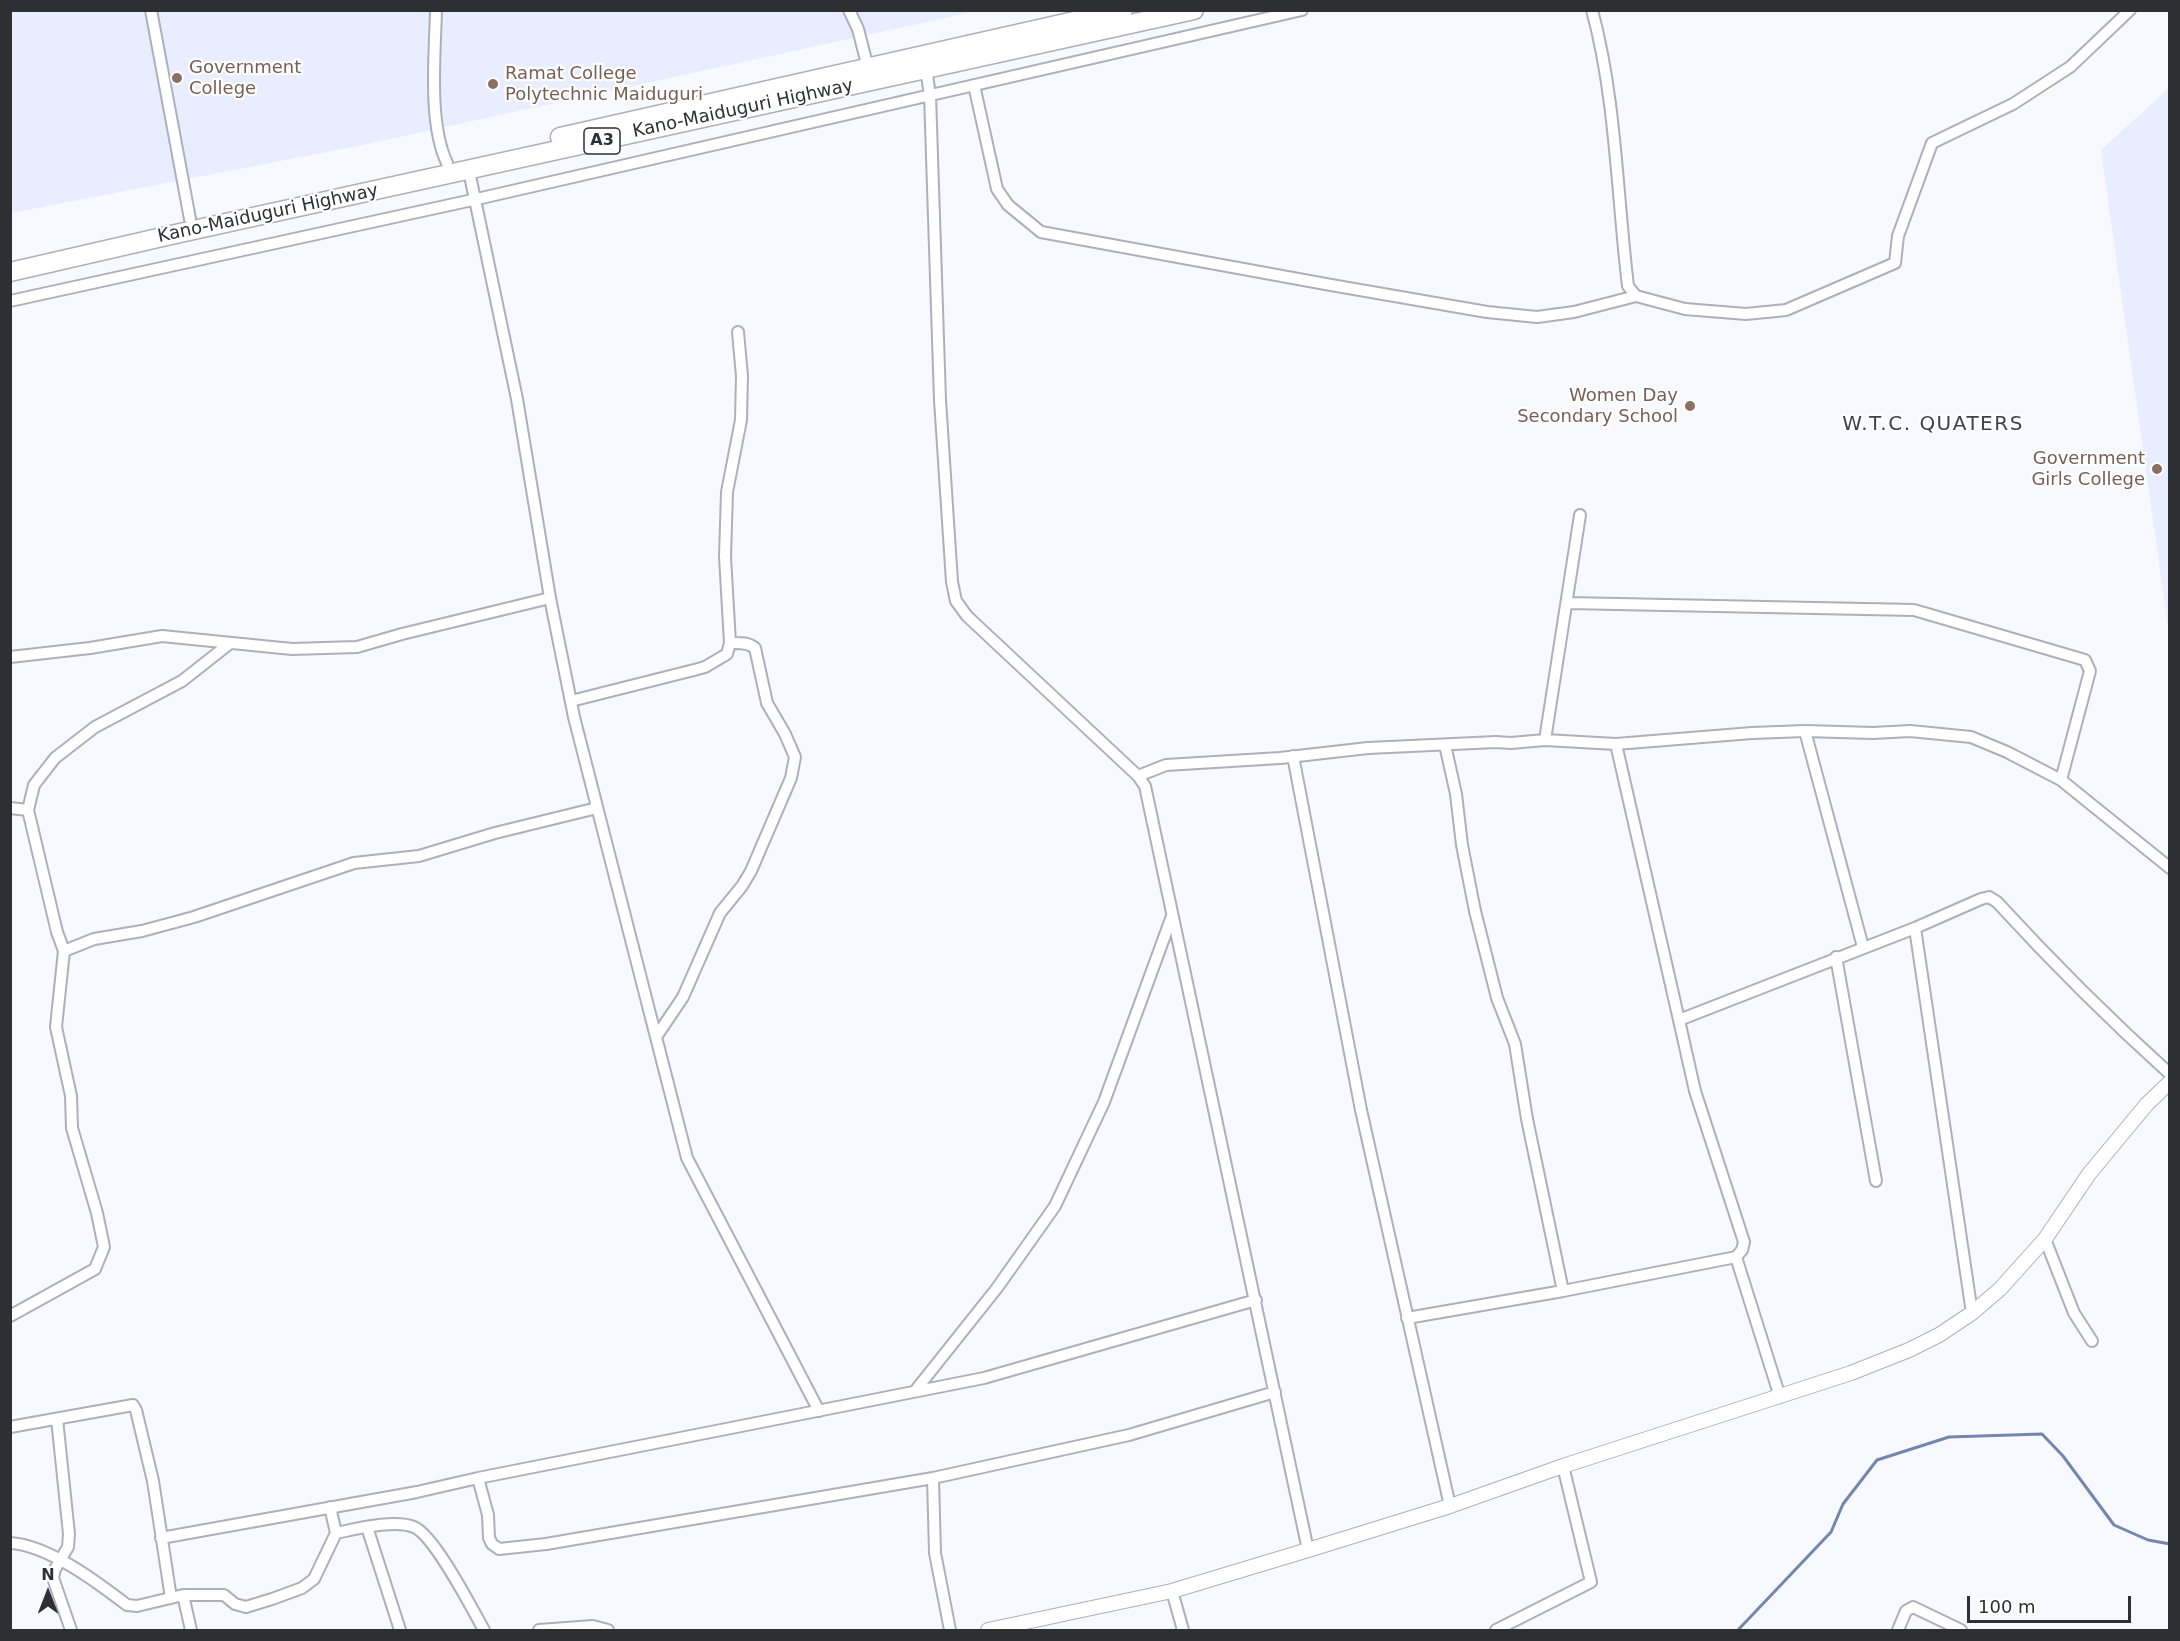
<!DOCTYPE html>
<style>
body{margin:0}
#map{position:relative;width:2180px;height:1641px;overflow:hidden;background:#f7f9ff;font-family:"DejaVu Sans",sans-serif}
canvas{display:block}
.frame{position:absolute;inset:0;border:12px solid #2e2f33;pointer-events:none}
.north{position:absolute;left:18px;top:1563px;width:60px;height:60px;-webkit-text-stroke:4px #fff;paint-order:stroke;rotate:0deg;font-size:16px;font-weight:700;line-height:24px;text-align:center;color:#2e2f33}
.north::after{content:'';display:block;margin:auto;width:21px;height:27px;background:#2e2f33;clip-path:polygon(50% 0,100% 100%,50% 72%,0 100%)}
.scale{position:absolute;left:1967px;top:1596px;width:164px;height:27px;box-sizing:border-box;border:3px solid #2e2f33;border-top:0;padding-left:8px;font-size:18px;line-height:21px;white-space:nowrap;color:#2e2f33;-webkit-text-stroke:4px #fff;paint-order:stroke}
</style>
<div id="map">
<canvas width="2180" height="1641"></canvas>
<div class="frame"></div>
<div class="north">N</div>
<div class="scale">100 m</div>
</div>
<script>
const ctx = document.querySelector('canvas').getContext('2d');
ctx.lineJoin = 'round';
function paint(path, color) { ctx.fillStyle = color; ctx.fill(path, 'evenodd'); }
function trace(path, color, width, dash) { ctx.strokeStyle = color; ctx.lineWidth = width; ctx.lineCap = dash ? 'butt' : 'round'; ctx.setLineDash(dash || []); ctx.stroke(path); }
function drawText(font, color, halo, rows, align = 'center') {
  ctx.font = font + ' "DejaVu Sans",sans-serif'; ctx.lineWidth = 4.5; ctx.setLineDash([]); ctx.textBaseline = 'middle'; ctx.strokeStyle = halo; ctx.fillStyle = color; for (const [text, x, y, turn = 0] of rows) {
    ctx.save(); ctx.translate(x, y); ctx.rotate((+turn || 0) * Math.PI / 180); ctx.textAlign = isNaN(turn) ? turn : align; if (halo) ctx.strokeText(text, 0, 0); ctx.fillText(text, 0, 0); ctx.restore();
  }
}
const built = new Path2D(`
 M 11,11 L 977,11 L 358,146 L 11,213 Z
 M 2169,88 L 2169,634 L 2101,150 Z`);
const stream = new Path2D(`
 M 1738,1630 L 1831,1532 L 1843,1504 L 1877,1460 L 1949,1437 L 2042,1434 L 2063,1456 L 2114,1525 L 2148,1540 L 2170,1544`);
const street = new Path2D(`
 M 151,10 L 190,219
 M 436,10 C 435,55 428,123 447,163
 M 849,10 L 858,29 L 868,68
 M 1592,10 C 1616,98 1617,196 1628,286 L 1636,296
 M 926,69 L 930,95 L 940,400 L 952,582 L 956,601 L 967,616 L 1138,776 L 1145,786 L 1308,1550
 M 974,85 L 997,189 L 1008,205 L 1041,232 L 1331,285 L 1487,312 L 1537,317 L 1574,312 L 1636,296 L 1685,309 L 1746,314 L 1786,310 L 1895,263 L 1898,236 L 1932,143 L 2013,104 L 2070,67 L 2130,10
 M 469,171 L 517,399 L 550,598 L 574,717 L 687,1158 L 819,1411
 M 10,301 L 477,199 L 1302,10
 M 1567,603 L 1914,610 L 2085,660 L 2090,671 L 2061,780
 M 229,644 L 182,681 L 95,727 L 55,758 L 34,785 L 28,810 L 57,932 L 64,951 L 94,939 L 142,931 L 194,917 L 354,863 L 419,856 L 495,833 L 597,808
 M 10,657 L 90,648 L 162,636 L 292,649 L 357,647 L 402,634 L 550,598
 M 571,701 L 694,670 L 705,667 L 727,654 L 730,643 L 725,557 L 727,492 L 741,420 L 742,376 L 738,332
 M 1805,731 L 1863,947
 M 1545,740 L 1580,515
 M 1616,744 L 1679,1020
 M 1445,745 L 1456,794 L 1462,845 L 1475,911 L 1497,998 L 1515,1044 L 1527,1119 L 1563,1291
 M 1293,756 L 1361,1110 L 1450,1506
 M 1138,776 L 1166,765 L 1280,758 L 1368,748 L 1496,742 L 1511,743 L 1545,740 L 1616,744 L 1752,733 L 1805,731 L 1873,733 L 1910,731 L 1971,737 L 2007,752 L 2061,780 L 2170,868
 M 10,808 L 28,810
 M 1915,928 L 1972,1313
 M 1836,957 L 1876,1181
 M 656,1037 L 683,997 L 720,913 L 742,886 L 751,871 L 791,778 L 795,757 L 785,734 L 767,703 L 755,648 C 748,642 738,643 730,643
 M 2045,1239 L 2074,1313 L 2092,1341
 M 1736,1257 L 1780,1397
 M 10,1316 L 95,1269 L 104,1247 L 97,1213 L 72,1128 L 71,1096 L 56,1027 L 64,951
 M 1407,1318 L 1563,1291 L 1736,1257 L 1742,1250 L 1744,1242 L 1695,1091 L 1679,1020 L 1915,928 L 1981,899 L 1989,897 L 1997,902 C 2052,962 2109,1019 2170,1074
 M 915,1391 L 997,1288 L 1055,1206 L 1104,1102 L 1172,916
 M 57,1419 L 69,1534 L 68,1547 L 55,1569 L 53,1578 L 71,1630
 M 10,1427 L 133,1405 L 136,1410 L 153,1481 L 171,1598
 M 478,1478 L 488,1515 L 489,1538 L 492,1544 L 499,1549 L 546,1544 L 933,1478 L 1129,1435 L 1275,1392
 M 933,1478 L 935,1553 L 950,1630
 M 330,1507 L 336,1533
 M 367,1527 L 400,1630
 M 161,1538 L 417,1492 L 478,1478 L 984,1378 L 1256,1300
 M 10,1543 C 48,1545 97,1582 127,1605 L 137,1606 L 183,1595 L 224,1595 L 235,1604 L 246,1607 L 272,1599 L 302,1588 L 314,1579 L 336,1533 C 356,1529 395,1519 414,1527 C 435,1536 472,1609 484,1630
 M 1172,1591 L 1183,1630
 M 183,1595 L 191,1630
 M 539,1630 L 593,1626 L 608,1630
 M 1496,1630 L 1591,1582 L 1563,1466
 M 1898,1630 L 1906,1611 L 1913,1607 L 1961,1630`);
const secondary = new Path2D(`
 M 988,1630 L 1172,1591 L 1308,1550 L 1450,1506 L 1563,1466 L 1851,1373 L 1909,1350 L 1939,1335 L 1972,1313 L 2000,1289 L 2045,1239 L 2089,1174 L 2147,1104 L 2170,1082`);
const highway = new Path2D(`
 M 560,137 L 1123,10
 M 10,272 L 171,235 L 1194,10`);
const markers = [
 [177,78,6,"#8d6e63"],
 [493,84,6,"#8d6e63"],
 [1690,406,6,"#8d6e63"],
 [2157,469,6,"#8d6e63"]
];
const shields = [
 [602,141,36]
];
const shieldNames = [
 ["A3",602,141]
];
const educationNames = [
 ["Government",189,68],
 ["College",189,89],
 ["Ramat College",505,74],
 ["Polytechnic Maiduguri",505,95],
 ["Women Day",1678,396,"right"],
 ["Secondary School",1678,417,"right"],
 ["Government",2145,459,"right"],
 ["Girls College",2145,480,"right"]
];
const streetNames = [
 ["Kano-Maiduguri Highway",743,109,-12],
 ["Kano-Maiduguri Highway",268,214,-12]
];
const neighbourhoodNames = [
 ["W.T.C. QUATERS",1933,425]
];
paint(built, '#e8edff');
trace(stream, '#7386ae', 3);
trace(street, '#adb0ba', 14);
trace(secondary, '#adb0ba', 16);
trace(highway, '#adb0ba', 21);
trace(street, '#fff', 10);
trace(secondary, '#fff', 14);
trace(highway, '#fff', 18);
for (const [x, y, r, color] of markers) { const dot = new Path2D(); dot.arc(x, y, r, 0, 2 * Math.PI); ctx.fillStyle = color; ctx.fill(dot); trace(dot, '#fff', 2); }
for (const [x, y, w] of shields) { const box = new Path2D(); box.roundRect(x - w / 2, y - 13, w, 26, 4.5); ctx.fillStyle = '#fff'; ctx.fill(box); trace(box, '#2e2f33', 1.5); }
drawText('bold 16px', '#2e2f33', null, shieldNames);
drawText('18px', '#785e54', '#fff', educationNames, 'left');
drawText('18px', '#2e2f33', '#fff', streetNames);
ctx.letterSpacing = '1.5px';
drawText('20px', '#40424a', '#fff', neighbourhoodNames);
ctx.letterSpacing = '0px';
</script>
